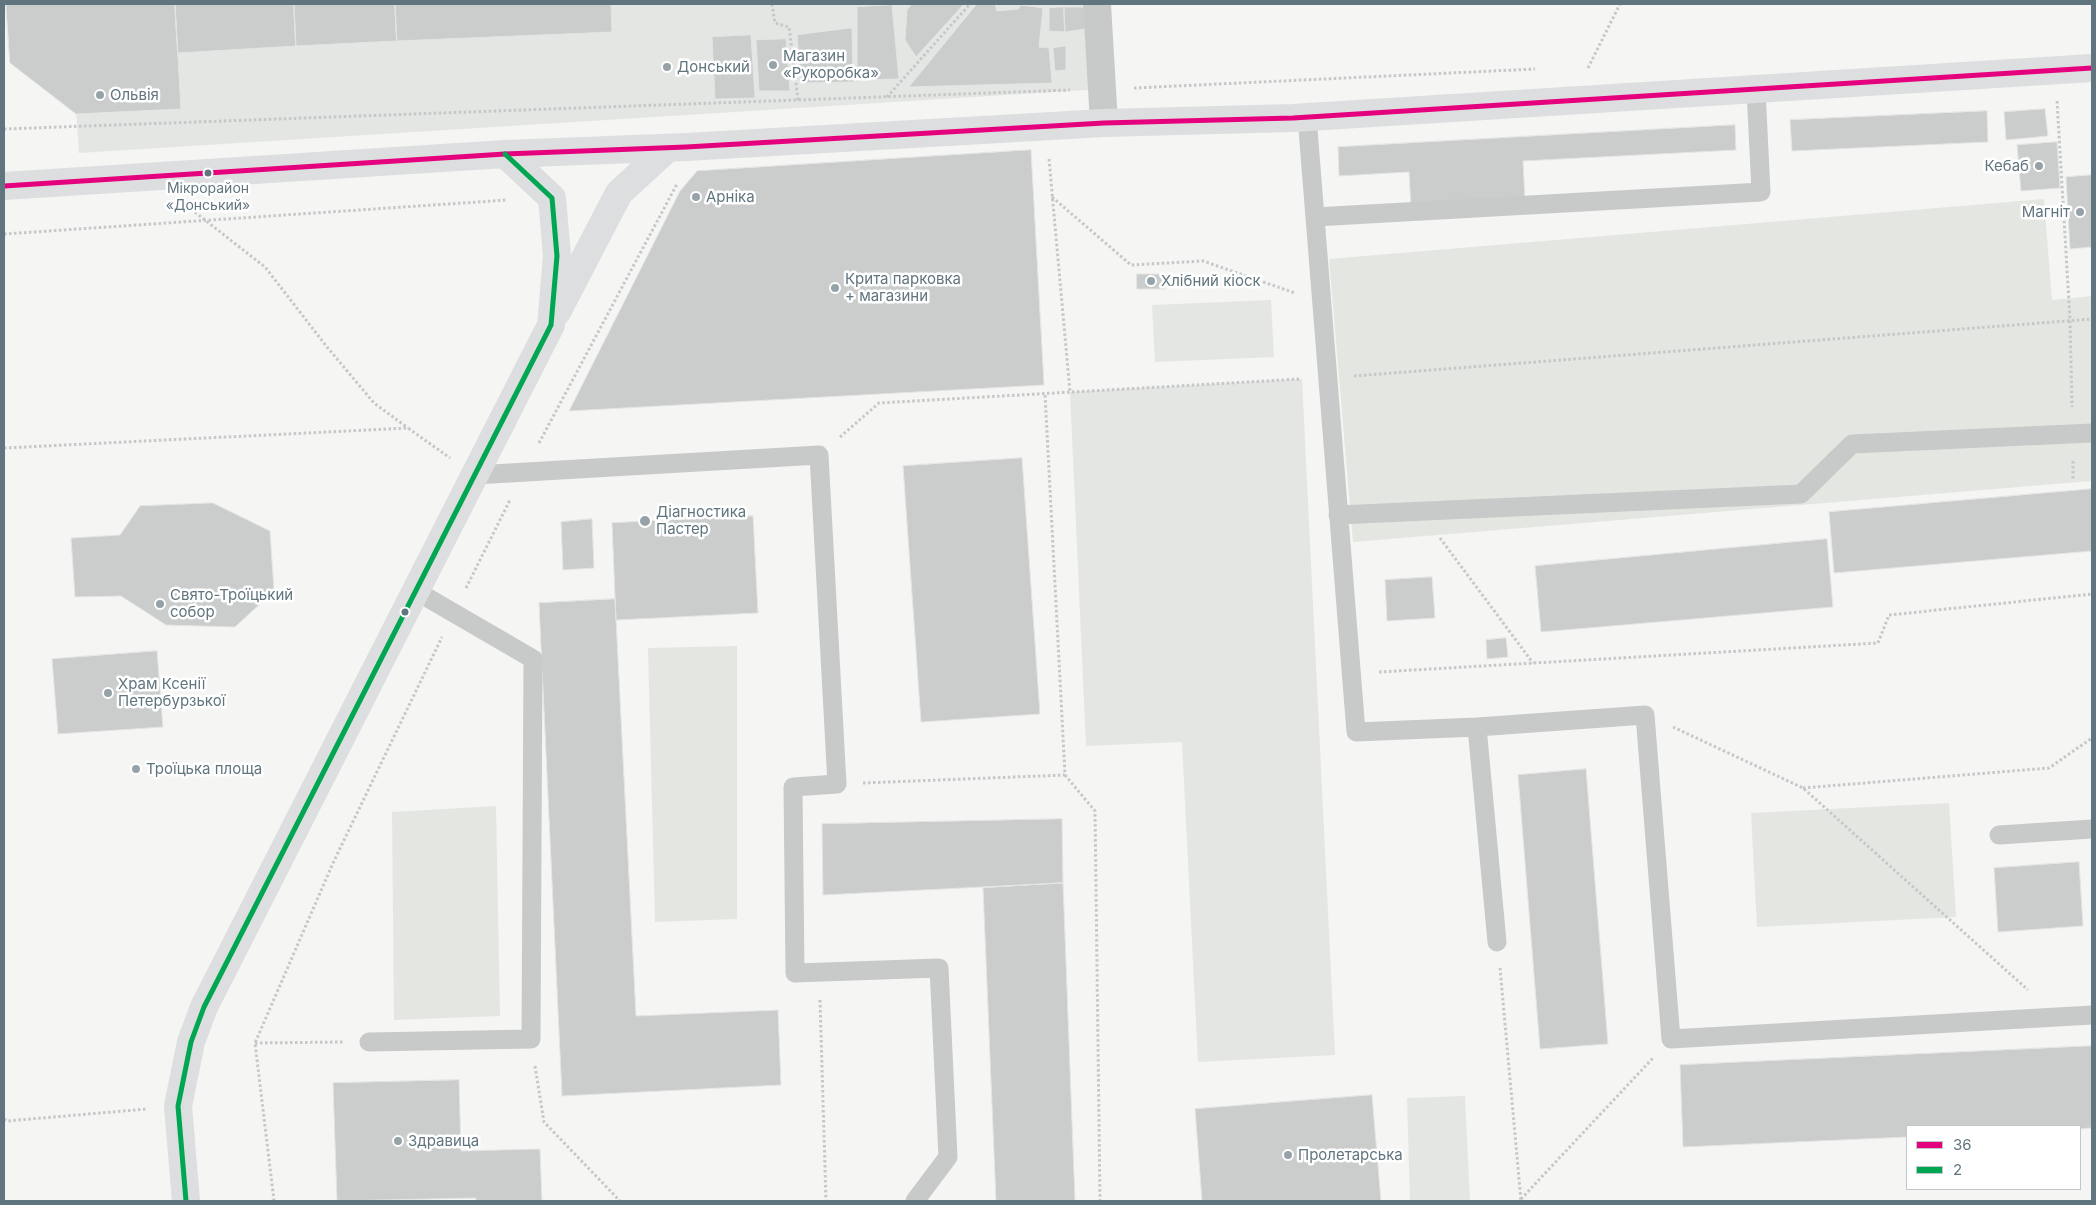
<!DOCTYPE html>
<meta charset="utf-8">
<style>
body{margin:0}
#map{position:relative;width:2096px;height:1205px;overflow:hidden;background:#f5f5f4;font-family:Inter,sans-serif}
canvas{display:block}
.frame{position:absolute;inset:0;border:5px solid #61757e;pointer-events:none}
.legend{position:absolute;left:1906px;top:1125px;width:175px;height:65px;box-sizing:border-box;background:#fff;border:1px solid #c0c8cb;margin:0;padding:6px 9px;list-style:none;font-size:15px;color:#61757e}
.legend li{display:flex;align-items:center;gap:10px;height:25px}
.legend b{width:25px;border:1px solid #c0c8cb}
</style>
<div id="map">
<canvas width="2096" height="1205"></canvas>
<div class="frame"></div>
<ul class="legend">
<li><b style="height:6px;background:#e5007d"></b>36</li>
<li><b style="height:6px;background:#00a651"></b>2</li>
</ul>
</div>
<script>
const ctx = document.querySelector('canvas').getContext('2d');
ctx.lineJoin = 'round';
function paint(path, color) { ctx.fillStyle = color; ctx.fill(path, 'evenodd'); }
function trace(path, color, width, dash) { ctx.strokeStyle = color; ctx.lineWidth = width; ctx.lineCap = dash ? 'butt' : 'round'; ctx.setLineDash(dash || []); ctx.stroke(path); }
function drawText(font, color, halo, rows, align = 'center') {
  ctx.font = font + ' Inter,sans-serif'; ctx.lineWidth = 5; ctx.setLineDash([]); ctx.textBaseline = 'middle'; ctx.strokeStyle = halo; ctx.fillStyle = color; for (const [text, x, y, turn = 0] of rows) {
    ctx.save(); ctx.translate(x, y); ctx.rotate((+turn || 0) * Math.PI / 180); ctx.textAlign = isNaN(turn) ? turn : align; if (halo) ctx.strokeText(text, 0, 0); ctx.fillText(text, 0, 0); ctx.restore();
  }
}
const built = new Path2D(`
 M 319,4 L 1097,4 L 1102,89 L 79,153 L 72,48 L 320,33 Z
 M 1271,300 L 1274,357 L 1155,362 L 1152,305 Z
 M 1302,379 L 1335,1055 L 1198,1062 L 1182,742 L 1086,746 L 1070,392 Z
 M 1465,1096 L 1470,1201 L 1410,1201 L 1407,1098 Z`);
const green = new Path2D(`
 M 2044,199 L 2052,300 L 2092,296 L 2092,481 L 1353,542 L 1329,259 Z
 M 737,646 L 737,919 L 655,922 L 648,648 Z
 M 1949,803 L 1956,917 L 1757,927 L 1751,813 Z
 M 496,806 L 500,1016 L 394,1020 L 392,812 Z`);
const building = new Path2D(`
 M 6,4 L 175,4 L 181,109 L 76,114 L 10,63 Z
 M 175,4 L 294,4 L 296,46 L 178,53 Z
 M 294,4 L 395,4 L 397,41 L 296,46 Z
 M 395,4 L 611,4 L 612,32 L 397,41 Z
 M 912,4 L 964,4 L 916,57 L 905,40 L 907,10 Z
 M 977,4 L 995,4 L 997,11 L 1018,9 L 1021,5 L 1043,8 L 1039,47 L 1049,48 L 1052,83 L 909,87 Z
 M 892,5 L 899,79 L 857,80 L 857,7 Z
 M 1064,7 L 1065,32 L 1049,31 L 1049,8 Z
 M 1064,7 L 1088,7 L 1092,28 L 1065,32 Z
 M 852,28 L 853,82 L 801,83 L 797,35 Z
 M 751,35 L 755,98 L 715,99 L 712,37 Z
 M 786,39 L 790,91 L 759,91 L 756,40 Z
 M 1066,46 L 1066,70 L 1055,71 L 1053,48 Z
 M 2045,109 L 2048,136 L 2006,140 L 2004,112 Z
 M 1987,111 L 1988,142 L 1792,151 L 1790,120 Z
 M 1735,125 L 1736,150 L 1523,161 L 1525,201 L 1411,208 L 1409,172 L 1339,176 L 1338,147 Z
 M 2057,142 L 2060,188 L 2021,191 L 2017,145 Z
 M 1031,150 L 1044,385 L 569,411 L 680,191 L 697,171 Z
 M 2092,175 L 2092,247 L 2070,249 L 2066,177 Z
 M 1137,274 L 1165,274 L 1165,289 L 1137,289 Z
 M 1022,458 L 1040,714 L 921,722 L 903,466 Z
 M 2092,489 L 2092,551 L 1834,573 L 1829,512 Z
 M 213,503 L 270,531 L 274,591 L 235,627 L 166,625 L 121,596 L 75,597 L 71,538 L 120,535 L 140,506 Z
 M 753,516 L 758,613 L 616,620 L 612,523 Z
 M 592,519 L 594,568 L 563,570 L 561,522 Z
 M 1827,539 L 1833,607 L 1541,632 L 1535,566 Z
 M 1432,577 L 1435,618 L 1387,621 L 1385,580 Z
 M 615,599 L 636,1016 L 778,1010 L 781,1085 L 562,1096 L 539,603 Z
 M 1506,638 L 1508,657 L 1487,659 L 1486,640 Z
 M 157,651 L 163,727 L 58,734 L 52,659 Z
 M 1586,769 L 1608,1044 L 1540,1049 L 1518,775 Z
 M 1062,819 L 1063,883 L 823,895 L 822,824 Z
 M 2079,862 L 2083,926 L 1998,932 L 1994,868 Z
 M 1063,883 L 1075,1201 L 996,1201 L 983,888 Z
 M 2092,1046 L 2092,1128 L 2080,1129 L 2080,1126 L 1907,1126 L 1907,1137 L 1683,1147 L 1680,1065 Z
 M 459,1080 L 461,1151 L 540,1149 L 542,1201 L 476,1201 L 476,1198 L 337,1201 L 333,1083 Z
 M 1372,1095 L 1381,1201 L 1202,1201 L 1195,1109 Z`);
const path = new Path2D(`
 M 772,4 L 775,23 L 789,27 L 798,100
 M 1588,68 L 1620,4
 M 1134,88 L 1535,69
 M 887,97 L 970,4
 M 2057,101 L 2070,320 L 2072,407
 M 4,129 L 1070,90
 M 1049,159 L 1070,392
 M 1052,197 L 1131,265 L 1203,261 L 1295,293
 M 187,206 L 265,267 L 327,347 L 374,403 L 408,428
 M 4,234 L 507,200
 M 1354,376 L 2092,319
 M 840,437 L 879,403 L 1300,379
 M 539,443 L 677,184
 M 4,448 L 408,428 L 450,458
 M 2073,461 L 2073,481
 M 1440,538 L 1533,663
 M 466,588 L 510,500
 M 1379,672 L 1878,643 L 1889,615 L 2092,594
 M 1673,727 L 1803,788 L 2028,990
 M 1065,775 L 1095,811 L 1100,1201
 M 863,783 L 1065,775 L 1045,394
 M 1803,788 L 2049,768 L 2092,738
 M 1500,968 L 1521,1201
 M 820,1000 L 826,1201
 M 255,1043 L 343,1042
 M 535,1066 L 544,1122 L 620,1201
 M 4,1119 L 7,1121 L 147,1109
 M 1521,1199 L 1653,1058
 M 274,1201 L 255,1043 L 333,863 L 442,637`);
const lane = new Path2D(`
 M 1307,117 L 1356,732 L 1477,727 L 1645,715 L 1671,1039 L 2092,1015
 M 1315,217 L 1761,192 L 1756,90
 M 475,475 L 819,455 L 837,784 L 793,787 L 795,973 L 939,968 L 948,1157 L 915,1201
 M 1338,515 L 1801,494 L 1852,444 L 2092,433
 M 1477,727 L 1497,942
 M 1999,835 L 2092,829
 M 369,1042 L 531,1039 L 533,659 L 416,591`);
const street = new Path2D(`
 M 1097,4 L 1104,123`);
const secondary = new Path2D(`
 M 4,186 L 505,154 L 686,147 L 1104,123 L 1293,118 L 2092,68
 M 557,312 L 619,193 L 668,148
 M 186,1201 L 178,1106 L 191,1042 L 204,1007 L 551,325 L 557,256 L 552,198 L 505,154`);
const bus1 = new Path2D(`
 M 4,186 L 505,154 L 686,147 L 1104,123 L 1293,118 L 2092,68`);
const bus2 = new Path2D(`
 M 186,1201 L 178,1106 L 191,1042 L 204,1007 L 551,325 L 557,256 L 552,198 L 505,154`);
const markers = [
 [773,65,5,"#95a2a7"],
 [667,67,5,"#95a2a7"],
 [100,95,5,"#95a2a7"],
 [2039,166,5,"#95a2a7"],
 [208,173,4.5,"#61757e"],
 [696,197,5,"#95a2a7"],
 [2080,212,5,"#95a2a7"],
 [1151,281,5,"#95a2a7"],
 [835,288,5,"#95a2a7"],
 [645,521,6,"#95a2a7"],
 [160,604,5,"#95a2a7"],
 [405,612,4.5,"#61757e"],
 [108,693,5,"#95a2a7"],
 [136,769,5,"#95a2a7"],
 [398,1141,5,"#95a2a7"],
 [1288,1155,5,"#95a2a7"]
];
const busNames = [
 ["Мікрорайон",208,189],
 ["«Донський»",208,206]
];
const poiNames = [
 ["Магазин",783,56],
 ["«Рукоробка»",783,73],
 ["Донський",677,67],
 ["Ольвія",110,95],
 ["Кебаб",2029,166,"right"],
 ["Арніка",706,197],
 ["Магніт",2070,212,"right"],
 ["Крита парковка",845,279],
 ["+ магазини",845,296],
 ["Хлібний кіоск",1161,281],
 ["Діагностика",656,512],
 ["Пастер",656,529],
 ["Свято-Троїцький",170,595],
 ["собор",170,612],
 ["Храм Ксенії",118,684],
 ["Петербурзької",118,701],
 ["Троїцька площа",146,769],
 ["Здравица",408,1141],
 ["Пролетарська",1298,1155]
];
paint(built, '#e4e6e4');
paint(green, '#e4e7e1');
paint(building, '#cbcdcd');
trace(building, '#e4e4e4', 1);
trace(path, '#c6c7c8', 3, [2.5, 2.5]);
trace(lane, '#c8caca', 19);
trace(street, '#c8caca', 28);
trace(secondary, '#dddedf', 28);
trace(bus1, '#e5007d', 5);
trace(bus2, '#00a651', 5);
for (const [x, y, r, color] of markers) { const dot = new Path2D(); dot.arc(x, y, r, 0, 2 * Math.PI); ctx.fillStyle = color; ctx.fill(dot); trace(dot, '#fff', 2); }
drawText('14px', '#61757e', '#fff', busNames);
drawText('15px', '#61757e', '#fff', poiNames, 'left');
</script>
